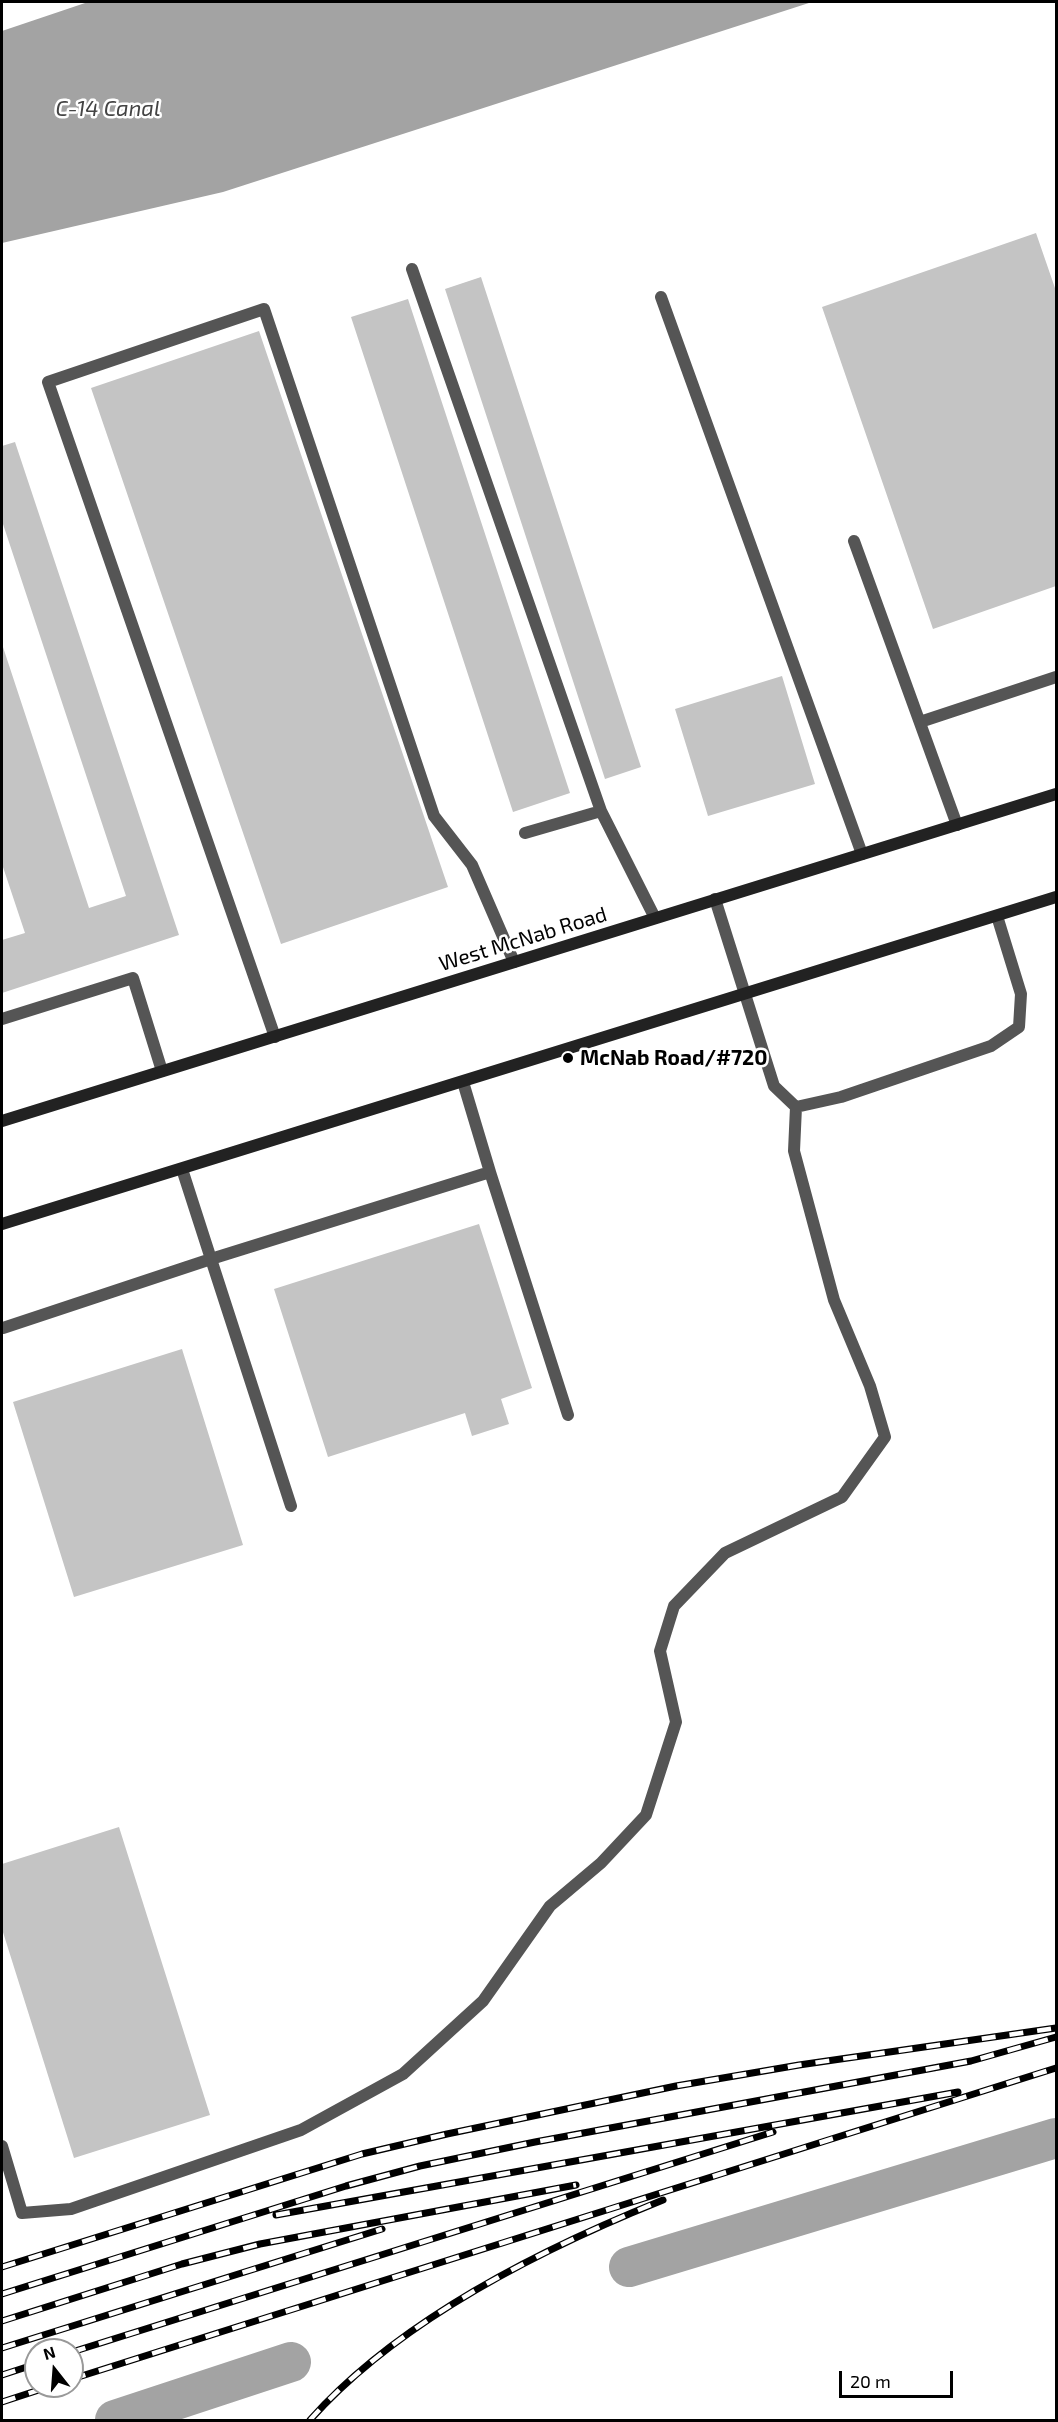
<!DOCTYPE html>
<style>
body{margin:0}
#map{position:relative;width:1058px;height:2422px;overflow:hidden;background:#fff;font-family:"Exo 2",sans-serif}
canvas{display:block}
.frame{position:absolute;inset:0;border:3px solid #000;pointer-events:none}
.north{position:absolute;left:24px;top:2338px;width:60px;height:60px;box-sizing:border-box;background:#fff;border:2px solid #999;border-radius:50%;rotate:343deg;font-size:16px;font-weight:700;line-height:24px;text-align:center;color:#000}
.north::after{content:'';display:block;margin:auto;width:21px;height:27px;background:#000;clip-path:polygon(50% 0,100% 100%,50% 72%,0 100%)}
.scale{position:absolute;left:839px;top:2371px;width:114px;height:27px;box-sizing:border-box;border:3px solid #000;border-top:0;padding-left:8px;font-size:18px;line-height:21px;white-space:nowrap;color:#000;-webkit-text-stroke:4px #fff;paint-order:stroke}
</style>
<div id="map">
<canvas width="1058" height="2422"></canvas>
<div class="frame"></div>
<div class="north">N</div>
<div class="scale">20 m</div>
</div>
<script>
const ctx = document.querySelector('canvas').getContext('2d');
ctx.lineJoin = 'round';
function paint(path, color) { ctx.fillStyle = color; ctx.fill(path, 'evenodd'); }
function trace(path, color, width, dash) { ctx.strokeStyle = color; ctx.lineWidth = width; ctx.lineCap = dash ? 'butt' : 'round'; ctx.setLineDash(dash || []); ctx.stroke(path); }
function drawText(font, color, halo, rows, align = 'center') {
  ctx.font = font + ' "Exo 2",sans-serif'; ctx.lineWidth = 5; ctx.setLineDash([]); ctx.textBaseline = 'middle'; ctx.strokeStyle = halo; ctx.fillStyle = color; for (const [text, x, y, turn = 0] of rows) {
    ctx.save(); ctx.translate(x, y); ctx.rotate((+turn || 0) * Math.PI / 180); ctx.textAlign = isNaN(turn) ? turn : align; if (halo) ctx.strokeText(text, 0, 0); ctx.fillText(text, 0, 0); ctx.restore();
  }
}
const water = new Path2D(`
 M 88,2 L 812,2 L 223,192 L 2,243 L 2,31 Z`);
const canal = new Path2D(`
 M 629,2267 L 1056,2138
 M 115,2420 L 291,2362`);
const building = new Path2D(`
 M 1036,233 L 1056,291 L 1056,586 L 933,629 L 822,307 Z
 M 481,277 L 641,767 L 605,779 L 445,289 Z
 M 408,299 L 570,793 L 513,812 L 351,317 Z
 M 259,331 L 448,887 L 281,944 L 91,388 Z
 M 15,442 L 179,935 L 2,993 L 2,940 L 25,933 L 2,864 L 2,644 L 89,908 L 126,896 L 2,521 L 2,446 Z
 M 782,676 L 815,784 L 708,816 L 675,709 Z
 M 479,1224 L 532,1388 L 501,1399 L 509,1424 L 472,1436 L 465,1413 L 328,1457 L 274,1289 Z
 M 182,1349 L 243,1545 L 74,1597 L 13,1402 Z
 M 119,1827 L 210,2115 L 74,2158 L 2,1929 L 2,1864 Z`);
const service = new Path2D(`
 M 412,269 L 601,811 L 655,918
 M 661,297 L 862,854
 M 854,541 L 957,825
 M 920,722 L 1056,677
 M 525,833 L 601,811
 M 715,899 L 774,1086 L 796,1107 L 841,1097 L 991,1046 L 1019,1027 L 1021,994 L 997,916
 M 2,1019 L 133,978 L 162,1071
 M 275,1037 L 48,382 L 264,309 L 434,816 L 472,865 L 514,962
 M 490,1172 L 568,1415
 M 3,1328 L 211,1259 L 182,1169
 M 291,1506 L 211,1259 L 490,1172 L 463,1082
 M 2,2146 L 22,2213 L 71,2209 L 301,2130 L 403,2074 L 483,2001 L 550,1906 L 601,1863 L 646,1815 L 676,1722 L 660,1651 L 674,1606 L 725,1553 L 842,1497 L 885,1437 L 870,1386 L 834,1300 L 794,1151 L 796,1107`);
const secondary = new Path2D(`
 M 2,1121 L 1056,794
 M 2,1224 L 1056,897`);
const rail = new Path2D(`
 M 276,2215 L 958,2092
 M 2,2267 L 362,2154 L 447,2134 L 676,2086 L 799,2065 L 1056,2028
 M 2,2294 L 346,2186 L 420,2166 L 535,2142 L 971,2061 L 1056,2037
 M 2,2321 L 182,2264 L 260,2244 L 576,2185
 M 2,2348 L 382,2229
 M 72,2352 L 773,2132
 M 2,2375 L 36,2364
 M 72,2379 L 1056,2068
 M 2,2402 L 51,2386
 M 310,2420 C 398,2321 541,2249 663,2200`);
const markers = [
 [568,1058,6,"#000"]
];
const streetNames = [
 ["West McNab Road",523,939,-17]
];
const poiNames = [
 ["McNab Road/#720",580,1058]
];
const waterNames = [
 ["C-14 Canal",108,109]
];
paint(water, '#a3a3a3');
trace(canal, '#a3a3a3', 40);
paint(building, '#c4c4c4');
trace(service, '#555', 12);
trace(secondary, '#222', 12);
trace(rail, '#000', 7);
trace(rail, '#fff', 4.5, [14]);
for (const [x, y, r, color] of markers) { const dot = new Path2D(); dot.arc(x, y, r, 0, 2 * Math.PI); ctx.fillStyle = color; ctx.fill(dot); trace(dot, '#fff', 2); }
drawText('21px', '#000', '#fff', streetNames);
drawText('bold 21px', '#000', '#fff', poiNames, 'left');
drawText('italic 22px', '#444', '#fff', waterNames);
</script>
